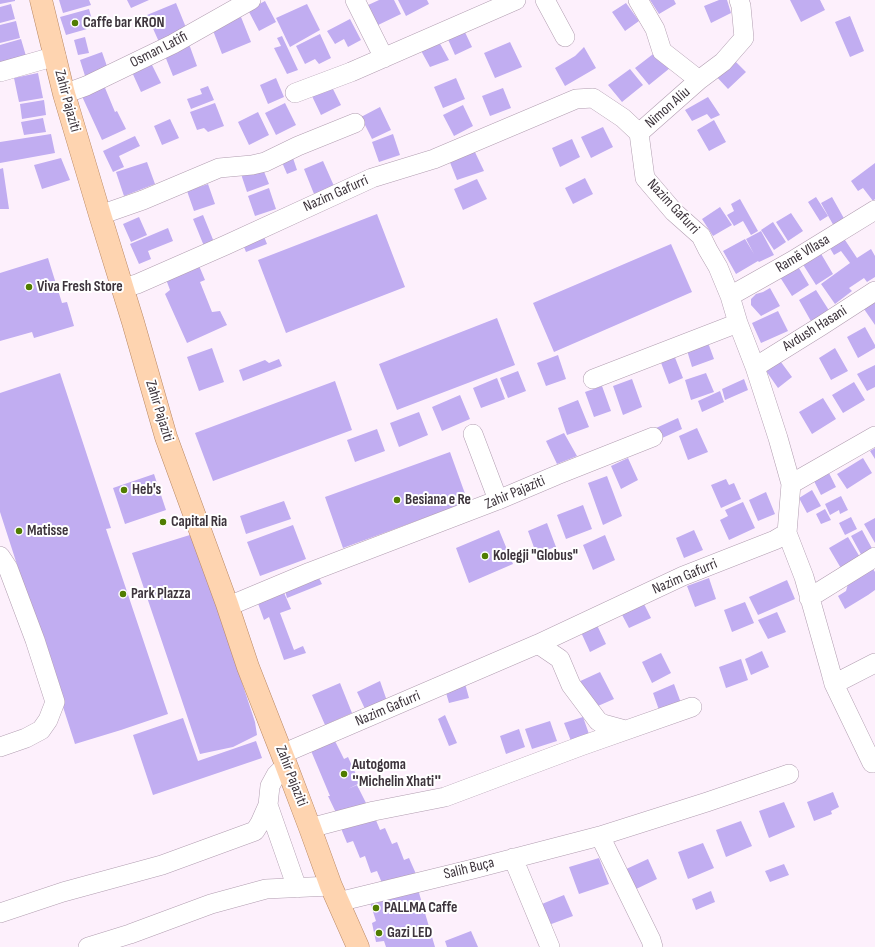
<!DOCTYPE html>
<meta charset="utf-8">
<style>
body{margin:0}
canvas{display:block;background:#fdf0fc}
</style>
<canvas width="875" height="947"></canvas>
<script>
const ctx = document.querySelector('canvas').getContext('2d');
ctx.lineJoin = 'round';
function paint(path, color) { ctx.fillStyle = color; ctx.fill(path, 'evenodd'); }
function trace(path, color, width, dash) { ctx.strokeStyle = color; ctx.lineWidth = width; ctx.lineCap = dash ? 'butt' : 'round'; ctx.setLineDash(dash || []); ctx.stroke(path); }
function drawText(font, color, halo, rows, align = 'center') {
  ctx.font = font + ' "Sofia Sans Condensed",sans-serif'; ctx.lineWidth = 4; ctx.setLineDash([]); ctx.textBaseline = 'middle'; ctx.strokeStyle = halo; ctx.fillStyle = color; for (const [text, x, y, turn = 0] of rows) {
    ctx.save(); ctx.translate(x, y); ctx.rotate((+turn || 0) * Math.PI / 180); ctx.textAlign = isNaN(turn) ? turn : align; if (halo) ctx.strokeText(text, 0, 0); ctx.fillText(text, 0, 0); ctx.restore();
  }
}
const building = new Path2D(`
 M 0,0 L 15,0 L 15,1 L 0,4 Z
 M 59,0 L 89,0 L 91,5 L 63,13 Z
 M 127,0 L 149,0 L 131,8 Z
 M 379,0 L 394,0 L 401,14 L 376,26 L 366,6 Z
 M 398,0 L 427,0 L 429,4 L 406,16 Z
 M 650,0 L 674,0 L 676,4 L 659,14 Z
 M 719,0 L 727,0 L 731,13 L 711,23 L 704,6 Z
 M 790,0 L 820,0 L 825,10 L 801,22 Z
 M 265,1 L 276,22 L 259,31 L 248,10 Z
 M 176,3 L 187,30 L 159,42 L 147,15 Z
 M 626,3 L 639,21 L 625,31 L 612,12 Z
 M 11,4 L 15,19 L 0,23 L 0,7 Z
 M 307,4 L 320,30 L 290,47 L 276,18 Z
 M 89,9 L 94,27 L 66,35 L 60,17 Z
 M 850,16 L 864,51 L 850,57 L 835,22 Z
 M 241,17 L 251,42 L 222,54 L 212,28 Z
 M 350,19 L 361,40 L 348,47 L 344,39 L 335,44 L 327,31 Z
 M 16,21 L 20,38 L 0,43 L 0,25 Z
 M 463,28 L 472,47 L 455,55 L 446,35 Z
 M 320,34 L 331,58 L 319,64 L 315,59 L 305,64 L 296,46 Z
 M 282,36 L 298,70 L 287,74 L 274,48 L 281,46 L 277,38 Z
 M 85,37 L 89,53 L 78,55 L 74,40 Z
 M 21,39 L 26,56 L 0,63 L 0,45 Z
 M 438,40 L 449,60 L 430,67 L 419,47 Z
 M 510,42 L 522,67 L 495,78 L 484,53 Z
 M 189,44 L 197,66 L 173,76 L 165,56 Z
 M 584,47 L 596,68 L 565,86 L 555,68 L 575,56 Z
 M 657,51 L 670,68 L 649,85 L 635,68 Z
 M 102,52 L 109,72 L 86,79 L 80,60 Z
 M 731,57 L 746,72 L 728,89 L 714,74 Z
 M 150,61 L 161,83 L 141,92 L 131,70 Z
 M 630,69 L 643,85 L 622,102 L 608,85 Z
 M 38,73 L 43,98 L 19,102 L 14,78 Z
 M 276,78 L 284,97 L 268,104 L 260,85 Z
 M 456,78 L 465,99 L 443,108 L 434,87 Z
 M 103,83 L 115,112 L 117,111 L 126,129 L 102,140 L 80,92 Z
 M 330,83 L 341,105 L 321,115 L 310,92 Z
 M 208,86 L 214,100 L 191,109 L 187,99 L 202,94 L 200,89 Z
 M 503,88 L 511,108 L 490,116 L 482,96 Z
 M 708,97 L 720,115 L 711,119 L 707,114 L 692,121 L 685,110 Z
 M 44,100 L 46,115 L 22,119 L 20,104 Z
 M 215,103 L 224,126 L 208,132 L 204,128 L 197,130 L 190,112 Z
 M 285,103 L 296,125 L 276,135 L 265,113 Z
 M 463,105 L 473,126 L 454,136 L 443,115 Z
 M 380,107 L 391,130 L 372,139 L 361,117 Z
 M 258,112 L 269,135 L 249,145 L 238,122 Z
 M 43,118 L 46,132 L 24,135 L 21,122 Z
 M 170,119 L 179,138 L 162,145 L 154,126 Z
 M 714,120 L 726,142 L 709,151 L 697,130 Z
 M 603,127 L 613,147 L 591,158 L 581,137 Z
 M 51,134 L 55,153 L 0,163 L 0,142 Z
 M 393,134 L 400,155 L 379,162 L 372,142 Z
 M 135,136 L 140,146 L 119,156 L 124,167 L 113,172 L 103,151 Z
 M 572,139 L 580,157 L 560,167 L 552,148 Z
 M 474,150 L 484,171 L 457,180 L 449,160 Z
 M 292,155 L 297,170 L 287,174 L 281,160 Z
 M 61,158 L 70,180 L 42,189 L 34,165 Z
 M 323,161 L 334,186 L 314,194 L 304,169 Z
 M 147,162 L 155,184 L 124,196 L 116,172 Z
 M 875,163 L 875,199 L 873,201 L 863,188 L 858,191 L 851,181 Z
 M 261,164 L 269,184 L 247,192 L 240,171 Z
 M 3,168 L 9,209 L 0,209 L 0,169 Z
 M 585,178 L 593,194 L 573,204 L 565,188 Z
 M 477,179 L 487,199 L 463,210 L 454,189 Z
 M 208,184 L 215,204 L 194,211 L 187,191 Z
 M 269,188 L 276,209 L 255,216 L 248,196 Z
 M 816,197 L 828,216 L 820,221 L 808,202 Z
 M 832,197 L 846,222 L 835,228 L 821,203 Z
 M 740,199 L 758,231 L 751,235 L 743,221 L 734,226 L 727,215 L 734,211 L 731,204 Z
 M 720,207 L 732,225 L 713,236 L 702,219 Z
 M 791,213 L 803,231 L 788,241 L 776,222 Z
 M 377,214 L 405,287 L 286,333 L 258,260 Z
 M 203,215 L 214,242 L 204,246 L 193,219 Z
 M 139,217 L 147,235 L 131,242 L 123,224 Z
 M 773,222 L 786,242 L 774,250 L 761,230 Z
 M 168,228 L 173,241 L 148,251 L 151,259 L 139,264 L 130,244 Z
 M 761,231 L 774,255 L 759,262 L 758,261 L 736,274 L 723,251 L 745,239 L 754,254 L 746,239 Z
 M 263,234 L 267,244 L 246,252 L 242,242 Z
 M 843,237 L 857,258 L 871,249 L 875,256 L 875,277 L 867,282 L 864,278 L 849,288 L 852,291 L 835,304 L 821,284 L 850,263 L 841,251 L 834,255 L 828,245 Z
 M 671,244 L 692,292 L 554,352 L 533,303 Z
 M 820,252 L 833,274 L 816,285 L 802,263 Z
 M 48,258 L 62,303 L 67,302 L 74,326 L 34,338 L 32,332 L 0,341 L 0,273 Z
 M 197,261 L 205,280 L 200,282 L 212,312 L 220,311 L 227,325 L 187,343 L 165,294 L 170,290 L 164,274 Z
 M 796,263 L 809,285 L 792,296 L 778,274 Z
 M 770,288 L 780,306 L 761,316 L 751,305 L 751,299 L 756,294 L 763,292 Z
 M 816,290 L 830,312 L 812,323 L 799,300 Z
 M 875,302 L 875,325 L 864,309 Z
 M 778,311 L 788,331 L 761,343 L 752,323 Z
 M 497,318 L 515,365 L 397,410 L 379,364 Z
 M 865,327 L 875,345 L 875,348 L 858,358 L 847,337 Z
 M 707,340 L 714,359 L 692,367 L 686,347 Z
 M 212,348 L 224,382 L 199,391 L 187,357 Z
 M 835,348 L 848,371 L 831,380 L 819,358 Z
 M 558,355 L 566,379 L 546,386 L 537,363 Z
 M 674,355 L 683,378 L 669,384 L 660,360 Z
 M 778,358 L 792,377 L 778,388 L 764,368 Z
 M 279,359 L 282,366 L 243,381 L 239,370 L 265,360 L 269,363 Z
 M 875,365 L 875,387 L 867,391 L 857,374 Z
 M 518,371 L 526,391 L 508,398 L 500,378 Z
 M 60,373 L 111,528 L 106,529 L 168,714 L 121,730 L 75,744 L 0,512 L 0,393 Z
 M 706,373 L 714,392 L 691,400 L 685,380 Z
 M 497,378 L 505,399 L 481,408 L 473,388 Z
 M 632,379 L 642,407 L 623,415 L 613,386 Z
 M 744,379 L 748,390 L 725,400 L 722,389 Z
 M 335,381 L 352,430 L 213,481 L 195,433 Z
 M 854,382 L 865,400 L 843,413 L 832,395 Z
 M 602,386 L 611,411 L 594,417 L 585,392 Z
 M 720,391 L 724,402 L 702,412 L 698,401 Z
 M 460,395 L 470,419 L 442,431 L 432,407 Z
 M 823,398 L 836,419 L 812,434 L 799,412 Z
 M 578,400 L 589,427 L 567,435 L 558,408 Z
 M 419,412 L 428,435 L 399,447 L 390,423 Z
 M 678,418 L 682,429 L 660,439 L 656,428 Z
 M 697,428 L 708,452 L 688,460 L 679,436 Z
 M 377,429 L 385,451 L 355,462 L 347,440 Z
 M 564,433 L 577,456 L 557,464 L 546,441 Z
 M 875,448 L 875,459 L 870,451 Z
 M 450,452 L 468,502 L 343,548 L 325,497 Z
 M 628,458 L 638,480 L 621,489 L 611,466 Z
 M 863,458 L 872,473 L 847,489 L 837,474 Z
 M 829,473 L 836,487 L 821,495 L 814,481 Z
 M 154,474 L 166,510 L 125,524 L 113,488 Z
 M 607,476 L 622,516 L 603,525 L 588,483 Z
 M 726,479 L 729,485 L 734,483 L 741,499 L 721,508 L 711,485 Z
 M 812,490 L 821,506 L 807,513 L 799,498 Z
 M 766,492 L 775,514 L 758,521 L 749,500 Z
 M 841,496 L 848,510 L 840,514 L 839,510 L 830,515 L 825,504 Z
 M 284,501 L 291,519 L 246,534 L 240,516 Z
 M 743,502 L 755,528 L 729,540 L 720,520 L 728,516 L 725,510 Z
 M 583,505 L 592,529 L 566,539 L 557,515 Z
 M 825,509 L 831,520 L 821,524 L 816,514 Z
 M 851,517 L 857,529 L 845,535 L 839,523 Z
 M 875,518 L 875,543 L 864,524 Z
 M 547,523 L 556,547 L 536,553 L 528,531 Z
 M 293,525 L 306,559 L 260,576 L 247,542 Z
 M 499,530 L 513,564 L 469,583 L 456,548 Z
 M 694,530 L 703,550 L 684,558 L 676,538 Z
 M 862,530 L 874,552 L 863,558 L 851,536 Z
 M 193,534 L 255,722 L 257,735 L 233,747 L 200,754 L 132,553 Z
 M 605,535 L 615,560 L 593,570 L 583,545 Z
 M 848,537 L 861,559 L 842,570 L 829,548 Z
 M 870,564 L 875,572 L 875,590 L 868,595 L 845,609 L 838,596 L 846,591 L 849,580 Z
 M 317,574 L 322,584 L 287,598 L 284,587 Z
 M 709,578 L 716,599 L 695,607 L 687,586 Z
 M 787,580 L 795,599 L 758,615 L 749,597 Z
 M 282,588 L 291,609 L 280,613 L 294,650 L 303,646 L 306,653 L 284,660 L 269,617 L 264,620 L 256,598 Z
 M 642,600 L 651,618 L 629,628 L 620,611 Z
 M 745,602 L 754,623 L 732,632 L 724,610 Z
 M 777,612 L 786,632 L 768,639 L 758,620 Z
 M 595,621 L 606,644 L 590,652 L 579,628 Z
 M 762,651 L 769,667 L 751,675 L 745,659 Z
 M 661,653 L 671,673 L 652,683 L 642,662 Z
 M 741,659 L 748,680 L 726,688 L 719,667 Z
 M 600,672 L 614,699 L 591,709 L 576,683 Z
 M 464,680 L 469,698 L 449,703 L 444,686 Z
 M 380,681 L 387,701 L 365,709 L 357,692 Z
 M 340,683 L 352,713 L 325,725 L 312,695 Z
 M 674,684 L 681,703 L 659,710 L 653,693 Z
 M 445,715 L 457,743 L 449,746 L 438,719 Z
 M 583,717 L 589,734 L 571,741 L 564,723 Z
 M 183,718 L 198,761 L 256,741 L 262,758 L 153,795 L 133,735 Z
 M 550,721 L 557,741 L 532,749 L 525,729 Z
 M 519,729 L 525,747 L 506,754 L 500,736 Z
 M 332,735 L 344,759 L 348,757 L 360,783 L 348,789 L 357,785 L 368,807 L 339,819 L 328,796 L 330,796 L 309,746 Z
 M 833,792 L 839,807 L 831,811 L 832,814 L 814,821 L 807,802 Z
 M 784,802 L 795,827 L 769,838 L 759,811 Z
 M 373,813 L 380,830 L 385,828 L 392,844 L 397,842 L 404,860 L 409,858 L 416,874 L 384,888 L 377,871 L 371,873 L 365,856 L 360,858 L 353,841 L 347,843 L 340,826 Z
 M 741,821 L 752,846 L 726,857 L 716,830 Z
 M 703,843 L 714,868 L 688,879 L 678,852 Z
 M 599,858 L 609,884 L 579,894 L 569,867 Z
 M 648,859 L 657,879 L 634,890 L 624,870 Z
 M 784,864 L 789,875 L 770,882 L 765,871 Z
 M 417,886 L 435,947 L 386,947 L 384,941 L 376,942 L 372,923 L 376,921 L 369,899 Z
 M 711,891 L 715,902 L 696,910 L 692,899 Z
 M 564,895 L 573,916 L 546,926 L 537,906 Z
 M 471,931 L 478,947 L 447,947 L 445,941 Z`);
const minor = new Path2D(`
 M 355,0 L 384,58
 M 545,0 L 565,37
 M 638,0 L 655,29 L 662,51 L 699,80
 M 0,72 L 56,56
 M 295,93 L 351,72 L 516,0
 M 64,94 L 86,86 L 173,44 L 251,0
 M 639,133 L 645,178 L 674,212 L 701,236 L 708,250 L 718,267 L 730,296 L 738,323 L 755,367 L 778,438 L 791,484 L 787,533 L 804,577 L 830,669 L 834,684 L 872,763 L 875,761
 M 100,215 L 143,200 L 219,168 L 252,165 L 265,162 L 298,146 L 355,123
 M 122,288 L 137,284 L 226,245 L 372,178 L 434,159 L 576,99 L 593,98 L 623,118 L 639,133 L 699,80 L 723,62 L 744,38 L 741,6 L 739,0
 M 730,296 L 792,261 L 875,210
 M 755,367 L 821,326 L 875,291
 M 593,379 L 738,323
 M 473,434 L 498,500
 M 791,484 L 875,436
 M 0,556 L 8,568 L 35,640 L 55,702 L 48,720 L 41,730 L 26,738 L 0,747
 M 809,598 L 875,557
 M 227,604 L 236,603 L 310,572 L 498,500 L 557,475 L 653,437
 M 538,644 L 560,659 L 571,685 L 598,721 L 603,724 L 625,730
 M 834,684 L 875,663
 M 282,754 L 538,644 L 683,576 L 775,540 L 787,533
 M 268,805 L 297,888
 M 310,828 L 374,811 L 445,797 L 581,746 L 692,707
 M 600,836 L 651,940 L 653,947
 M 513,858 L 550,947
 M 338,902 L 473,869 L 600,836 L 707,802 L 789,774
 M 0,913 L 63,892 L 162,865 L 255,831 L 260,823 L 268,805 L 270,786 L 276,775 L 286,765
 M 88,947 L 130,934 L 211,904 L 266,889 L 331,886`);
const major = new Path2D(`
 M 41,0 L 64,94 L 100,215 L 133,322 L 166,437 L 227,604 L 248,667 L 282,754 L 310,828 L 331,886 L 358,947`);
const markers = [
 [75,23,4,"#507d01"],
 [29,287,4,"#507d01"],
 [124,490,4,"#507d01"],
 [397,500,4,"#507d01"],
 [163,522,4,"#507d01"],
 [19,531,4,"#507d01"],
 [485,556,4,"#507d01"],
 [123,594,4,"#507d01"],
 [344,774,4,"#507d01"],
 [376,908,4,"#507d01"],
 [379,933,4,"#507d01"]
];
const poiNames = [
 ["Caffe bar KRON",83,23],
 ["Viva Fresh Store",37,287],
 ["Heb's",132,490],
 ["Besiana e Re",405,500],
 ["Capital Ria",171,522],
 ["Matisse",27,531],
 ["Kolegji \"Globus\"",493,556],
 ["Park Plazza",131,594],
 ["Autogoma",352,765],
 ["ʺMichelin Xhatiʺ",352,782],
 ["PALLMA Caffe",384,908],
 ["Gazi LED",387,933]
];
const streetNames = [
 ["Osman Latifi",159,50,-27],
 ["Zahir Pajaziti",67,101,75],
 ["Nimon Aliu",668,108,-41],
 ["Nazim Gafurri",336,194,-24],
 ["Nazim Gafurri",673,207,47],
 ["Ramë Vllasa",803,254,-31],
 ["Avdush Hasani",815,329,-32],
 ["Zahir Pajaziti",159,411,73],
 ["Zahir Pajaziti",515,493,-23],
 ["Nazim Gafurri",685,577,-23],
 ["Nazim Gafurri",388,709,-23],
 ["Zahir Pajaziti",291,776,69],
 ["Salih Buça",469,869,-14]
];
paint(building, '#c1adf1');
trace(minor, '#b19db0', 20);
trace(major, '#ba8965', 23);
trace(minor, '#fff', 19);
trace(major, '#fed4b0', 22);
for (const [x, y, r, color] of markers) { const dot = new Path2D(); dot.arc(x, y, r, 0, 2 * Math.PI); ctx.fillStyle = color; ctx.fill(dot); trace(dot, '#fff', 1.5); }
drawText('bold 15px', '#3d343c', '#fff', poiNames, 'left');
drawText('15px', '#3d343c', '#fff', streetNames);
</script>
